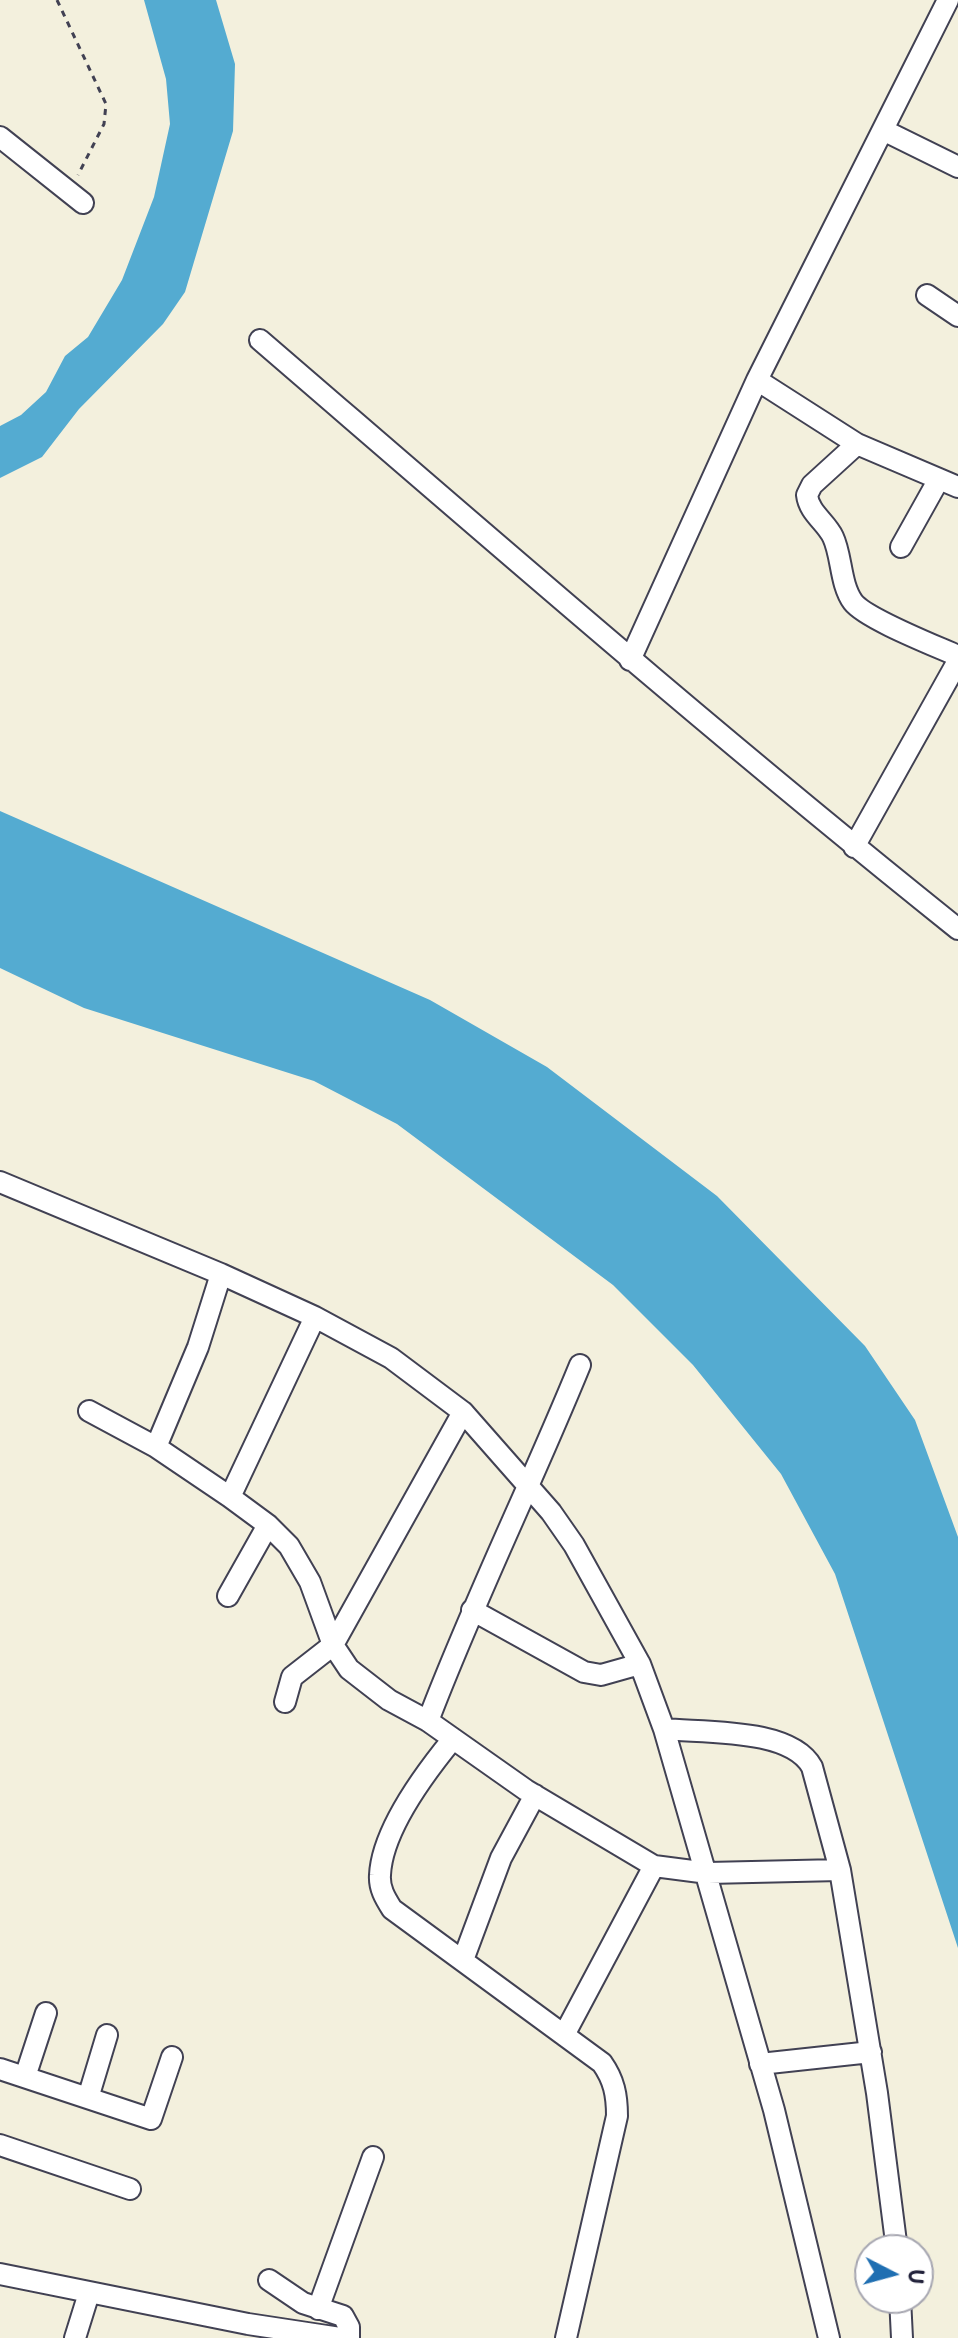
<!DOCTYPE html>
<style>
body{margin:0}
#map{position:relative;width:958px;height:2338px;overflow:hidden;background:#f3f0dd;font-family:Itim,sans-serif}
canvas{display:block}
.north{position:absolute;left:854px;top:2234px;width:80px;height:80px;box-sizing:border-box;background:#fff;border:2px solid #a7a7b1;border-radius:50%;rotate:96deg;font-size:22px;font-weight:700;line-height:32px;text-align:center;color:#22223b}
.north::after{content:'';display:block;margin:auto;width:28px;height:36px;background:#1f6fb2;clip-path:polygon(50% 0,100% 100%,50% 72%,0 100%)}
</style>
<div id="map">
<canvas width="958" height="2338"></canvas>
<div class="north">U</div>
</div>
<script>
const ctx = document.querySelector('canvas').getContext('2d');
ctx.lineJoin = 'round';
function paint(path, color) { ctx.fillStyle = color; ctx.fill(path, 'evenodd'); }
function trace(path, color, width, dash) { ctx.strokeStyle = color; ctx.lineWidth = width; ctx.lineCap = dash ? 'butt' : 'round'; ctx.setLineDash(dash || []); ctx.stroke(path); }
const water = new Path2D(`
 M 144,0 L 216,0 L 235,64 L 233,131 L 185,292 L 163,324 L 79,409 L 42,457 L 0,478 L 0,426 L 21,415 L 46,392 L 65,356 L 88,337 L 122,280 L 154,197 L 170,124 L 166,79 Z
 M 0,811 L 430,1000 L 547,1067 L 717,1196 L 865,1346 L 915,1420 L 958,1537 L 958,1948 L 835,1574 L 781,1474 L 693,1365 L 613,1285 L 397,1124 L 314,1081 L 84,1008 L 0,968 Z`);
const path = new Path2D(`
 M 57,0 L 106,104 L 104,124 L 78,175`);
const street = new Path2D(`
 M 883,130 L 958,167
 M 0,137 L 83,203
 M 927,295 L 958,316
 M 260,340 C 491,539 720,739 958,929
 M 757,380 L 857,444 L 958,487
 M 857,444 L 812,485 L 807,495 C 809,513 826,522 833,537 C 842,556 840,584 853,602 C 866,619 936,646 958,656
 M 901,547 L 939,479
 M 630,660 L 757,380 L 948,0
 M 854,847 L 958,661
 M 0,1182 L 221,1274 L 315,1317 L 391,1358 L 463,1412 L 551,1512 L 574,1545 L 640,1664 L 664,1729 L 774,2110 L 829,2338
 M 315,1317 L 230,1497 L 268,1525 L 289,1546 L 310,1582 L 333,1645 L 349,1669 L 389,1700 L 428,1721 L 526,1790 L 654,1866 L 564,2035
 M 89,1411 L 156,1447 L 230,1497
 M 156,1447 L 198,1347 L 221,1274
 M 228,1596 L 268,1525
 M 472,1610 L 584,1672 L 601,1675 L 640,1664
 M 285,1702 L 292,1677 L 333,1645 L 463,1412
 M 428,1721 C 474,1600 531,1485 580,1365
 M 664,1729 C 705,1733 791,1728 812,1767 L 840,1870 L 877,2093 L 897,2250
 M 452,1740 C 425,1773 382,1831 380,1875 C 379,1888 385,1898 392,1909 L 602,2063 C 614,2080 617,2095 617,2116 L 566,2338
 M 654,1866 L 708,1873 L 840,1870
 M 463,1960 L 501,1858 L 535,1795
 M 760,2064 L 871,2052
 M 0,2069 L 151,2119 L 172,2057
 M 25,2077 L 46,2013
 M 88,2098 L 107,2035
 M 0,2145 L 130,2189
 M 0,2274 L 248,2324 L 340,2338
 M 269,2280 L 303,2303 L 343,2316 L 349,2327 L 349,2338
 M 900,2298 L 902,2338
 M 318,2309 L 373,2157
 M 75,2338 L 89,2293`);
paint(water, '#54abd1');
trace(street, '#414153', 24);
trace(path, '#414153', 3, [6, 6]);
trace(street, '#fff', 20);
</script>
